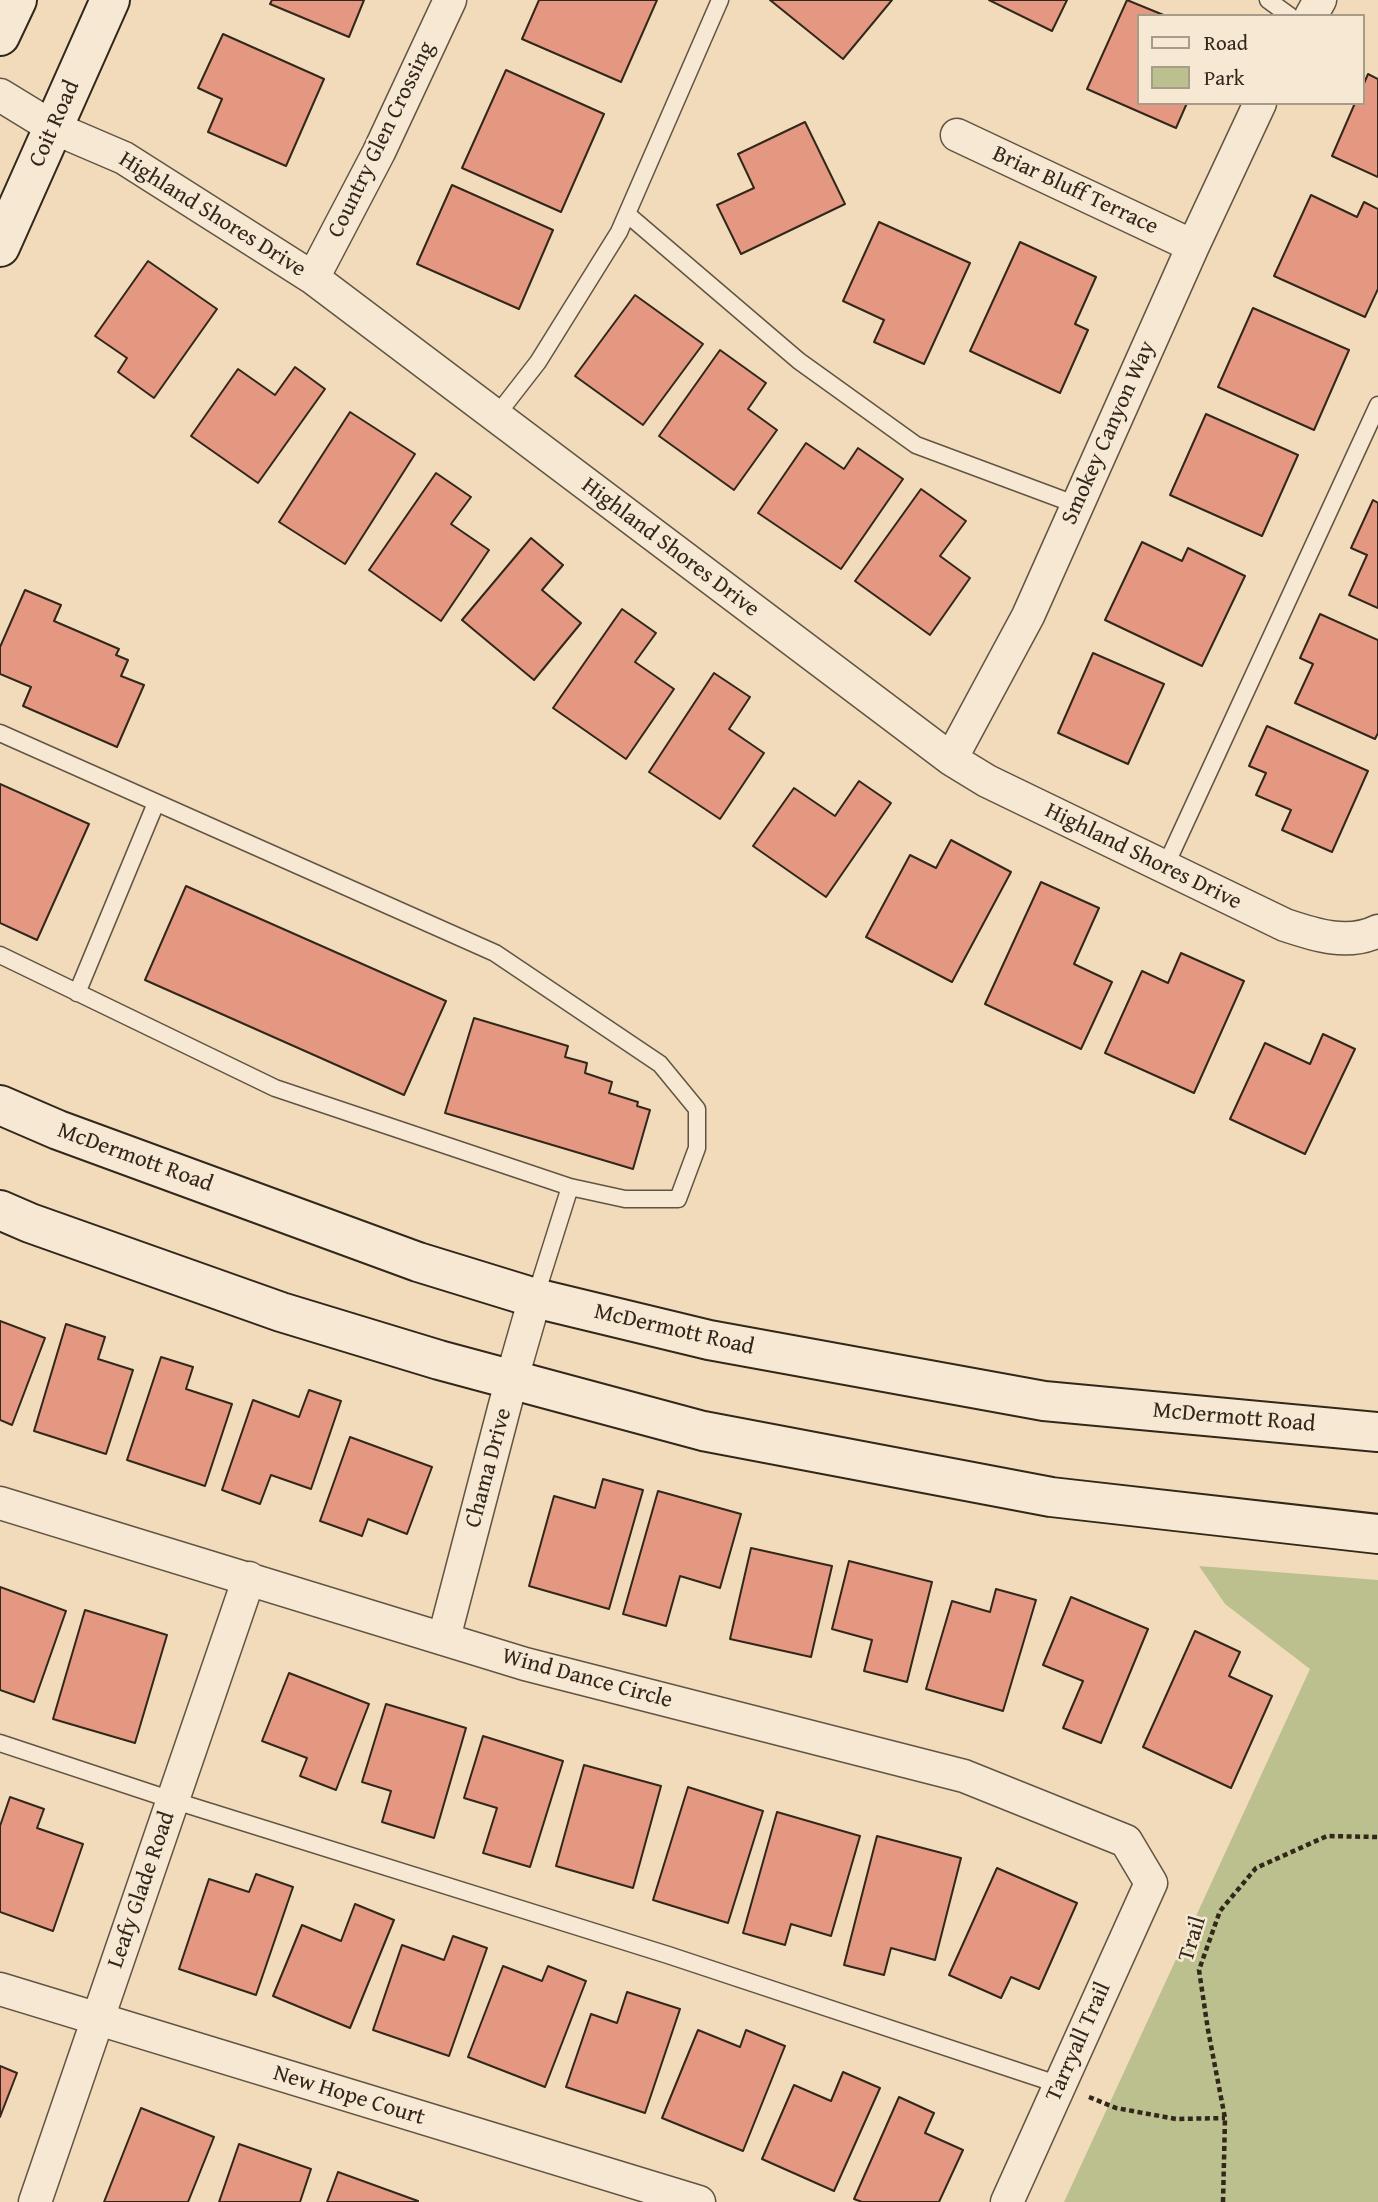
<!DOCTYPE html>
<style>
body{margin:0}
#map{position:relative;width:1378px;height:2202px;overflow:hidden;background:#f1dbbb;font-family:"Gentium Book Plus",serif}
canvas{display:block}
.legend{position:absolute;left:1137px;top:14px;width:228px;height:91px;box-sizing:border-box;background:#f6e8d3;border:2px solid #a79b89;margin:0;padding:9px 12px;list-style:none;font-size:21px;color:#31271a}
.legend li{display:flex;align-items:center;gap:14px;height:35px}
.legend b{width:35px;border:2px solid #a79b89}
</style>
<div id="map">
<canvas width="1378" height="2202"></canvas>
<ul class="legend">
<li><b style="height:9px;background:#f6e8d3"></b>Road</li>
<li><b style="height:19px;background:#bcc08e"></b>Park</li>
</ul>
</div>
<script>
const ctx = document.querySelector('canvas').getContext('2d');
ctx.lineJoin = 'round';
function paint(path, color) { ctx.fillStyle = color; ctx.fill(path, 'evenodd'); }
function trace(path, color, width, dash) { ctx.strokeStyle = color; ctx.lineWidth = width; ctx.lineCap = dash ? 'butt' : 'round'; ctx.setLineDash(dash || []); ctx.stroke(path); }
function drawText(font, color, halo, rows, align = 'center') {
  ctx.font = font + ' "Gentium Book Plus",serif'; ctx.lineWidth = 5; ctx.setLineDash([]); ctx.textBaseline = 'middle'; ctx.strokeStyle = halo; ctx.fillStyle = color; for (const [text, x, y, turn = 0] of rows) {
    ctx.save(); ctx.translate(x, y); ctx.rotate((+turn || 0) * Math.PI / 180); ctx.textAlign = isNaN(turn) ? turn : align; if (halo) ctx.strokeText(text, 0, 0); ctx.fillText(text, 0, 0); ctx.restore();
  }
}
const green = new Path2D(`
 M 1199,1566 L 1378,1580 L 1378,2202 L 1064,2202 L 1310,1669 L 1225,1604 Z`);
const building = new Path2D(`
 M 272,0 L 364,0 L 349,37 L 270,4 Z
 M 539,0 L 657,0 L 621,82 L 522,39 Z
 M 770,0 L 892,0 L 843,59 Z
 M 989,0 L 1067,0 L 1052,31 Z
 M 1127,0 L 1166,16 L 1138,16 L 1138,103 L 1187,103 L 1176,128 L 1087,89 Z
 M 223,34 L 324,79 L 286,166 L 208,132 L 222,99 L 198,88 Z
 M 506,70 L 604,114 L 561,212 L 462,168 Z
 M 1368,74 L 1378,79 L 1378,177 L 1332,156 L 1355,103 L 1362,103 L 1362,88 Z
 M 805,122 L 845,204 L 741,254 L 717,205 L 754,188 L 738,154 Z
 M 452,185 L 553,230 L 519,309 L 417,264 Z
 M 1311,195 L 1357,217 L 1364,202 L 1378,209 L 1378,289 L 1365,317 L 1274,276 Z
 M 879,222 L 970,263 L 924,364 L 874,342 L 884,320 L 843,301 Z
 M 1020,242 L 1096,277 L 1075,324 L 1088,330 L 1060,393 L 970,351 Z
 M 148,261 L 217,309 L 154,398 L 118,372 L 127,358 L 95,336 Z
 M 635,295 L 703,344 L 643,425 L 575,376 Z
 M 1253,308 L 1349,350 L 1314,430 L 1218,387 Z
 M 720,350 L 766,383 L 748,409 L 777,430 L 734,490 L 659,436 Z
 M 295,367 L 325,389 L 258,483 L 191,436 L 238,369 L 275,395 Z
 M 350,412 L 415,454 L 345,564 L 279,522 Z
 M 1206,414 L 1298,455 L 1262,536 L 1170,495 Z
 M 806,443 L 844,469 L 858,448 L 903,479 L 841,569 L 758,513 Z
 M 436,473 L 471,497 L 451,524 L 489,550 L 441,621 L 369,570 Z
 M 921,489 L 966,521 L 940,556 L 970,578 L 930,635 L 855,581 Z
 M 1373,500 L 1378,503 L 1378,608 L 1349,595 L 1367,555 L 1351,548 Z
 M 531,538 L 563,565 L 542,590 L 581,623 L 534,680 L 462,620 Z
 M 1142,542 L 1182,561 L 1188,548 L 1245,576 L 1202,666 L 1105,620 Z
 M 25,590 L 61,605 L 54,621 L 119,649 L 116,655 L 128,660 L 121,676 L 144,685 L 117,747 L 23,706 L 31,687 L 0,674 L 0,647 Z
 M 622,609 L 656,633 L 635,662 L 674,689 L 626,759 L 553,708 Z
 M 1320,614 L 1378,640 L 1378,733 L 1375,739 L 1295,703 L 1313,664 L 1300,658 Z
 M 1093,653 L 1164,684 L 1128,764 L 1058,733 Z
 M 714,673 L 750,697 L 729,729 L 764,753 L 720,819 L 649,772 Z
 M 1267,726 L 1368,771 L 1332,852 L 1282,830 L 1291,810 L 1256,795 L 1266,773 L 1249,766 Z
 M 859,781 L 891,803 L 826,897 L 753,846 L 794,788 L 835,816 Z
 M 0,784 L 89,824 L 37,940 L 0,923 Z
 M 951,840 L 1011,872 L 952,982 L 866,937 L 910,855 L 936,868 Z
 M 1041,882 L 1099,908 L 1074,964 L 1112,982 L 1081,1049 L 985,1004 Z
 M 186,886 L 446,1001 L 404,1095 L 145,980 Z
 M 1181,953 L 1244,981 L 1194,1093 L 1105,1053 L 1142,971 L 1168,983 Z
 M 474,1018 L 568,1046 L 565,1057 L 587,1063 L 585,1073 L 612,1082 L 609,1093 L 638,1102 L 637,1106 L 650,1110 L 633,1169 L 445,1113 Z
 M 1323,1034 L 1355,1049 L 1305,1154 L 1230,1119 L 1265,1043 L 1310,1064 Z
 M 0,1321 L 45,1338 L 12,1425 L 0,1420 Z
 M 66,1324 L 105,1337 L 98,1359 L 133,1370 L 106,1454 L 34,1431 Z
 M 161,1357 L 193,1367 L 186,1389 L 232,1404 L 205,1486 L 127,1460 Z
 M 309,1390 L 341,1401 L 311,1489 L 271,1475 L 260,1504 L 222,1490 L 253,1400 L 299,1417 Z
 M 350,1437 L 432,1467 L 407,1534 L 368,1519 L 362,1536 L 320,1521 Z
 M 603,1479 L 643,1490 L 609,1609 L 529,1586 L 554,1496 L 595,1508 Z
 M 658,1491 L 741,1514 L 720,1588 L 680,1576 L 666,1626 L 623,1614 Z
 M 751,1548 L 832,1566 L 811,1657 L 730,1639 Z
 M 849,1561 L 932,1582 L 907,1682 L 864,1671 L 872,1640 L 832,1629 Z
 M 0,1587 L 66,1611 L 34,1702 L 0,1690 Z
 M 996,1589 L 1036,1600 L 1003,1711 L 926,1689 L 952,1601 L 990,1612 Z
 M 1071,1597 L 1148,1629 L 1101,1743 L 1063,1728 L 1083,1681 L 1043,1665 Z
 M 85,1610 L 167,1635 L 135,1743 L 53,1719 Z
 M 1195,1631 L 1240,1652 L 1229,1676 L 1272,1696 L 1231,1788 L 1143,1747 Z
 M 289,1673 L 369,1704 L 336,1790 L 300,1776 L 307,1758 L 262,1741 Z
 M 386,1704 L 466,1728 L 434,1838 L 382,1822 L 391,1791 L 362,1782 Z
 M 483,1736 L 563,1761 L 530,1867 L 483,1853 L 497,1808 L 464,1798 Z
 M 584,1765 L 661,1786 L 633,1888 L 556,1866 Z
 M 688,1787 L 763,1811 L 728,1923 L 653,1900 Z
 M 10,1797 L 44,1809 L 37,1828 L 83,1844 L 53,1931 L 0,1912 L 0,1826 Z
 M 777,1812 L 860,1836 L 831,1936 L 791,1924 L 785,1945 L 743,1933 Z
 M 877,1836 L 961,1858 L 935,1960 L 891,1948 L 884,1975 L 844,1965 Z
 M 997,1868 L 1077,1903 L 1039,1989 L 1011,1977 L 1001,1998 L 949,1975 Z
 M 256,1874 L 293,1887 L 256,1995 L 179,1969 L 209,1879 L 249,1892 Z
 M 355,1904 L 394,1920 L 350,2028 L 273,1996 L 302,1925 L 341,1941 Z
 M 453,1936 L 487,1948 L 449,2056 L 373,2030 L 402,1945 L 444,1960 Z
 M 503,1966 L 542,1981 L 548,1966 L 586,1981 L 545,2087 L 468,2057 Z
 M 627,1992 L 680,2009 L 645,2113 L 566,2087 L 591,2014 L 617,2023 Z
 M 698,2030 L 740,2047 L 746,2030 L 785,2046 L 743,2151 L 662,2118 Z
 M 0,2066 L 17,2073 L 0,2117 Z
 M 843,2072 L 880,2088 L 834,2191 L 762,2159 L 794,2085 L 831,2101 Z
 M 899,2097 L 934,2113 L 925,2133 L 963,2150 L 939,2202 L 862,2202 L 854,2199 Z
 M 141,2108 L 214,2137 L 188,2202 L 104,2202 Z
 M 239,2144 L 311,2169 L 300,2202 L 219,2202 Z
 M 338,2172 L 418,2201 L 418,2202 L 327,2202 Z`);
const path = new Path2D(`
 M 1089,2097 L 1116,2108 L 1176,2119 L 1225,2118
 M 1223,2202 L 1225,2118 L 1208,2030 L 1199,1970 L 1220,1911 L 1256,1868 L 1327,1836 L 1378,1837`);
const service = new Path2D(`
 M 1268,0 L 1290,16
 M 627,214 L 799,361 L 916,445 L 1077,505
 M 496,416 L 538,362 L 619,232 L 720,0
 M 0,733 L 495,953 L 660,1064 L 697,1109 L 697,1148 L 678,1199 L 625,1199 L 570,1187 L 535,1298
 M 1165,867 L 1378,405
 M 0,955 L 275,1088 L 570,1187
 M 77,993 L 156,803
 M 0,1743 L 172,1800 L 668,1955 L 1060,2085`);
const minor = new Path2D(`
 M 1311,16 L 1320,0
 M 0,95 L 54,128 L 124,158 L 313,278 L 951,759 L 987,781 L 1285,925 C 1315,935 1348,946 1378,931
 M 957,135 L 1193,246
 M 313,278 L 379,152 L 450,0
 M 951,759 L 1028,616 L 1193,246 L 1260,103
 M 0,1503 L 525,1664 L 964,1776 L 1126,1841 L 1151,1883 L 1007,2202
 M 444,1638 L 512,1378 L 535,1298
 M 0,1989 L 699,2202
 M 35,2202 L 249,1578`);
const secondary = new Path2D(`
 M 0,36 L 17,0
 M 0,247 L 110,0
 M 0,1105 L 58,1130 L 418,1262 L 535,1298 L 709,1340 L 1044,1401 L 1378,1432
 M 0,1210 L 30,1223 L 281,1312 L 439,1360 L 703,1431 L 1051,1497 L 1378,1534`);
const streetNames = [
 ["Coit Road",55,124,-66],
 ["Country Glen Crossing",382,140,-64],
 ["Briar Bluff Terrace",1075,191,25],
 ["Highland Shores Drive",212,215,32],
 ["Smokey Canyon Way",1109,433,-66],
 ["Highland Shores Drive",670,548,37],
 ["Highland Shores Drive",1143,857,26],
 ["McDermott Road",135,1158,20],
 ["McDermott Road",674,1330,13],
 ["McDermott Road",1234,1418,5],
 ["Chama Drive",489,1468,-75],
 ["Wind Dance Circle",587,1679,15],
 ["Leafy Glade Road",142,1890,-71],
 ["Trail",1193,1939,-73],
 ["Tarryall Trail",1079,2042,-66],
 ["New Hope Court",349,2096,17]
];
paint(green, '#bcc08e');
paint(building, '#e49881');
trace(building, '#31271a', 2);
trace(service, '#615442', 19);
trace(minor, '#615442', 35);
trace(secondary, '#31271a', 42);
trace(path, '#31271a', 4.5, [5, 3.5]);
trace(service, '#f6e8d3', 16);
trace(minor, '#f6e8d3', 32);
trace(secondary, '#f6e8d3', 38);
drawText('23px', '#31271a', '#f6e8d3', streetNames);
</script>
